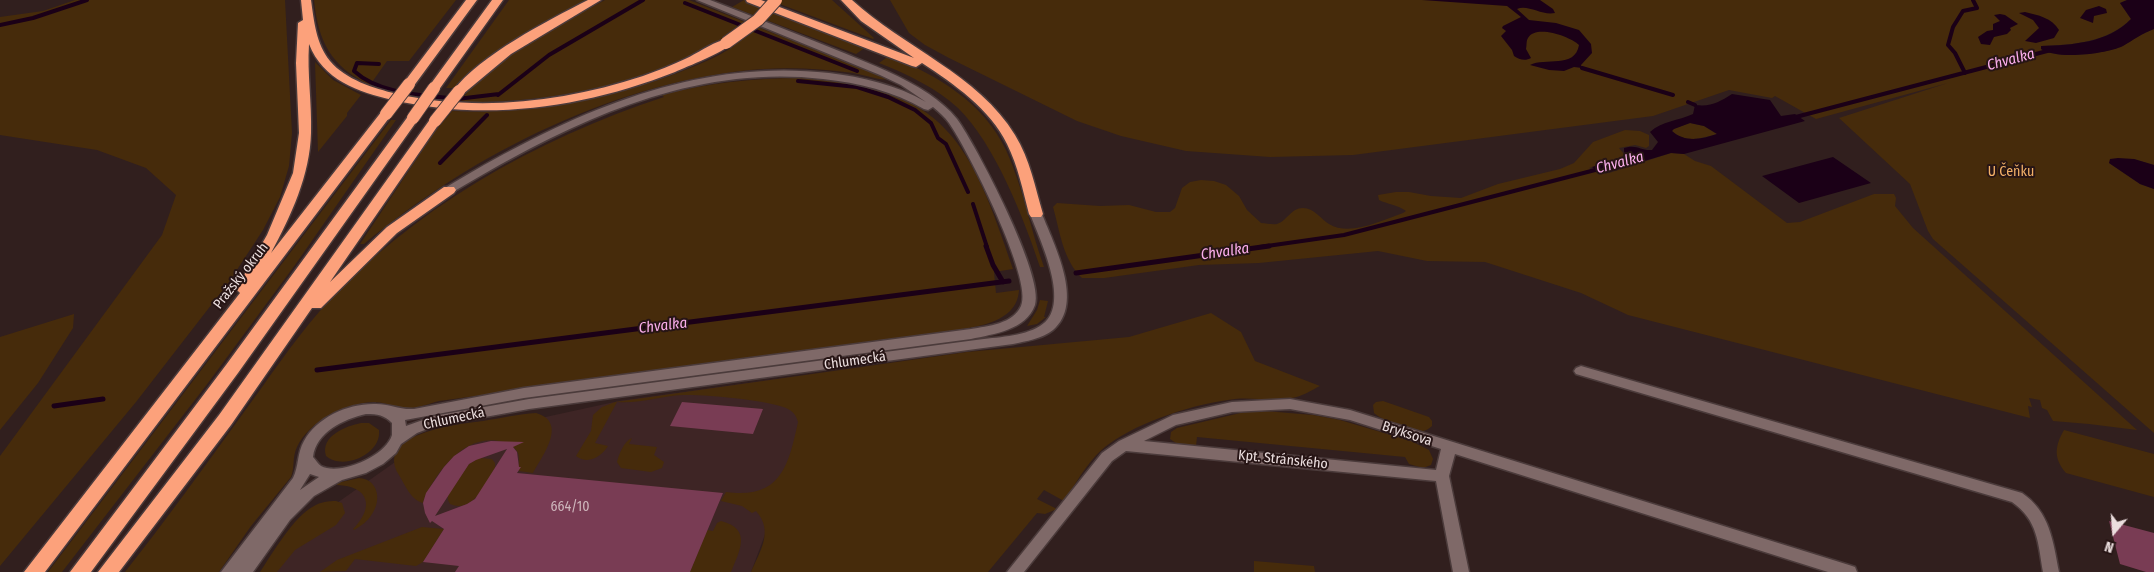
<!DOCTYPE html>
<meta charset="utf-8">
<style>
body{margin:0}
#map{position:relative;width:2154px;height:572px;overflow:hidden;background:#311f1e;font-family:"Fira Sans Condensed",sans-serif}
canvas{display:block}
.north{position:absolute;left:2089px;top:507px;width:50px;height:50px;-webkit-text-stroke:4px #271515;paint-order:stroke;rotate:198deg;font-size:14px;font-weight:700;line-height:20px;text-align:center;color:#ebdede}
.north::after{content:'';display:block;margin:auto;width:18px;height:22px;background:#ebdede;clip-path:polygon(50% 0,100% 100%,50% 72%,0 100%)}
</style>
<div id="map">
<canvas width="2154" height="572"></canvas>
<div class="north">N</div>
</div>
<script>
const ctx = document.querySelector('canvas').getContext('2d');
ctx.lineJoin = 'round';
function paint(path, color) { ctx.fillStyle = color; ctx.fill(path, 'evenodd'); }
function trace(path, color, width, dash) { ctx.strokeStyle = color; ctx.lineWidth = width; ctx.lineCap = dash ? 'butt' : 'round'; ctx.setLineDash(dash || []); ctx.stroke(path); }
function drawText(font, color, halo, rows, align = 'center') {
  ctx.font = font + ' "Fira Sans Condensed",sans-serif'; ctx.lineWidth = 4; ctx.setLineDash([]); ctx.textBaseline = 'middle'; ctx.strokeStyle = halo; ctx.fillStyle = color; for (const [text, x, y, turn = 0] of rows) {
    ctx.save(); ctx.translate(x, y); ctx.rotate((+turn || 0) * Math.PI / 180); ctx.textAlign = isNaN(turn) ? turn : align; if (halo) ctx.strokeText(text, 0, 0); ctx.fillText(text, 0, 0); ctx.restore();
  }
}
const built = new Path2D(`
 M 799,376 L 809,417 L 751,572 L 269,572 L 293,534 L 432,436 L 518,423 L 619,401 Z`);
const green = new Path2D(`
 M 75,0 L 285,0 L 292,133 L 289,166 L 280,197 L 263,230 L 229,282 L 136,402 L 0,566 L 0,456 L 162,235 L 176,195 L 146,168 L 97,150 L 0,135 L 0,17 L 43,11 Z
 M 314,0 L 456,0 L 409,61 L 387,61 L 370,85 C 331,67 318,41 314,0 Z
 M 509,0 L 587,0 C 539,24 493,50 454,88 L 446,88 Z
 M 605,0 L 689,0 L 890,79 C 880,81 865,75 853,73 C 823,69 793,67 763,69 C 621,79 473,153 364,244 L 360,244 L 436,130 L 452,111 C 530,114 608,100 680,72 C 698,65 718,57 734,46 L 719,41 C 704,52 685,60 668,66 C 602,92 531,103 460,102 C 465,96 469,89 474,83 C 509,46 561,24 605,0 Z
 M 744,0 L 866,47 L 856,54 L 732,7 Z
 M 769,0 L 832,0 L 874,38 L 873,39 Z
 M 890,0 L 2127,0 L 2120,3 L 2131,19 C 2108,42 2073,45 2042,46 L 2041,49 C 2056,60 2106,54 2122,46 C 2133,40 2143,33 2154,29 L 2154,165 L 2134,159 L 2109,163 L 2140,184 L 2154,189 L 2154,433 L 1933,239 L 1928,231 L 1910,184 L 1839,118 L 1948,83 L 1816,119 L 1775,96 L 1772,98 L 1729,90 L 1653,116 L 1353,155 L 1270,157 L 1186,151 L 1121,136 L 1077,121 L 949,58 L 925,45 L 909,33 Z
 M 889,56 C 936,74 984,103 1006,150 C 1023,187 1030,228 1044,267 L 1040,267 C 1024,219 995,144 958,108 C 936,88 907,74 879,63 Z
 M 315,62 L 333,80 L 361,95 L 347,113 L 347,116 L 318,152 Z
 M 801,78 C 946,87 970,141 1013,269 L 994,272 L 996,293 L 1019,290 C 1017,325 972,327 944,332 L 439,401 C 428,404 416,409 405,408 C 394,407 385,402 374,402 C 346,403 310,420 297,447 C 292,457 295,467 291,477 L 251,526 L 219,572 L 125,572 C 166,520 205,466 244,412 C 269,378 292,343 319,312 C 411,209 534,140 664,97 L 662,95 C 708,83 753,78 801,78 Z
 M 391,120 L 396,120 L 295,265 L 208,383 L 62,572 L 48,572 Z
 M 1690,123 L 1704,126 L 1717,134 C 1702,138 1685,144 1672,131 L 1673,129 Z
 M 1625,130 L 1640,131 L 1649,135 L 1649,146 L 1646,148 L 1635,145 L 1619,148 L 1624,154 L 1622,157 L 1589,168 L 1599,174 L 1609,173 L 1671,153 L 1684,154 L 1695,161 L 1711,166 L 1787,223 L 1800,222 L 1874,194 L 1894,194 L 1896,198 L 1895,206 L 1913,228 L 2137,430 L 2089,424 L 2053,421 L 2047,410 L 2042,408 L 2040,400 L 2029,398 L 2032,407 L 2028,406 L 2030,418 L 1628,315 L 1581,293 L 1485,262 L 1427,261 L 1378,251 L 1259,263 L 1199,265 L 1104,278 L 1082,278 C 1063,260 1060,232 1053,207 L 1057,203 L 1100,206 L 1129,205 L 1156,212 L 1170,212 L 1175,208 L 1182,188 L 1190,182 L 1201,180 L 1214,181 L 1226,185 L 1239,196 L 1247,210 L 1261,223 C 1266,223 1272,225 1277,224 C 1287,221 1291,208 1303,208 C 1314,208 1321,219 1329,224 C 1350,237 1382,220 1403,213 L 1406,211 C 1398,205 1387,204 1379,200 L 1378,195 L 1396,192 L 1409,192 L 1431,196 L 1461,198 L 1498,184 L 1560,169 L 1574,163 L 1593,142 Z
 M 1040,300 L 1048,301 L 1044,317 L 1046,317 L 1037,324 L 1027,326 L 1037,310 Z
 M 1211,313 L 1241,332 L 1255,361 L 1320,386 C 1312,390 1301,397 1292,398 C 1273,402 1253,397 1235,399 C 1197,403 1140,421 1109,444 C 1090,457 1077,482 1064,501 L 1044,490 L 1037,499 L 1057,509 L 1045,514 L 1037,513 L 988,572 L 751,572 C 760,551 774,531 756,511 L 752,513 L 742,506 L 721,501 L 726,492 C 780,499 788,468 798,422 C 796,415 793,411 786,408 C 769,400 702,394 683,395 C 660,396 640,404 617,402 L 595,443 L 608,446 C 601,457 588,465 576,456 L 591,431 L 593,415 L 602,407 L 615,402 L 967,352 L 1129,337 Z
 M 74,314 L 73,328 L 38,383 L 0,430 L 0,337 Z
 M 1383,401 L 1429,417 L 1432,421 L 1432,426 C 1429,429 1425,431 1421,431 C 1411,430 1381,420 1374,413 L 1373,405 L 1376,402 Z
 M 1253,410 L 1313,415 L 1340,420 L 1411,441 L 1429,450 L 1433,459 L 1431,465 L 1423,468 L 1409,464 L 1405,457 L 1197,437 L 1196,446 L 1179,445 L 1170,439 L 1171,432 L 1177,428 Z
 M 536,413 C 568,422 543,455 533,473 L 519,471 C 518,466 520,459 518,453 C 515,447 509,443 503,442 C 473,434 450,457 435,479 C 430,487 425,494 423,503 C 411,500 405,485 399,475 C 373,433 459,424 483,421 C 501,418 519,414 536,413 Z
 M 361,423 L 369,423 L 379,430 C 382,454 343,471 326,456 C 320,436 346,426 361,423 Z
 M 2064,430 L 2154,454 L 2154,497 L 2066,473 C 2053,458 2055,446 2064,430 Z
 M 632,438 L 629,444 L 657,447 L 654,455 L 664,462 L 662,468 L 651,472 L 621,468 L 617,462 C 619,454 624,441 632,438 Z
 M 479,458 L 492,459 L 495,463 L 495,468 C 486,483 473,514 450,504 L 448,500 L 448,495 L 469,464 Z
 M 359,478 C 378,479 382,500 372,514 C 368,521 361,526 354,530 L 353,529 C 375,507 369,486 337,485 L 337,483 Z
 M 336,501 L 342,503 L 345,513 L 336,525 L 295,550 L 277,572 L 260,572 C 272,554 294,516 314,506 C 320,502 329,501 336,501 Z
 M 721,521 C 752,529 740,550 731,572 L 690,572 L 707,530 L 713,531 L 717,523 Z
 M 422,527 L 444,529 L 423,562 L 416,566 L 355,559 L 346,571 L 320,572 L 337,560 Z
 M 1254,561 L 1314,566 L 1315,572 L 1254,572 Z`);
const water = new Path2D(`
 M 1422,0 L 1540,0 L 1553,9 L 1555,13 C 1542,16 1528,4 1517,9 L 1529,20 L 1556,23 L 1579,30 L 1591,44 L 1592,53 L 1581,65 L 1582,68 L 1574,67 L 1564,71 L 1549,70 L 1530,65 C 1545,57 1575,69 1579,45 C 1571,37 1536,24 1528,38 C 1526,41 1527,45 1526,49 L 1531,58 C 1526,61 1519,60 1514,56 L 1512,50 L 1501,36 L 1506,31 L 1502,28 L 1503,26 L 1521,17 L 1507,6 Z
 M 2127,0 L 2154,0 L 2154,29 C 2143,33 2133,40 2123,46 C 2106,54 2057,60 2041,49 L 2041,46 C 2072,45 2108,43 2131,19 L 2120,3 Z
 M 2099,6 L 2106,9 L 2107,13 L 2094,16 L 2093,23 L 2080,18 L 2086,10 Z
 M 2025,12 C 2038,15 2052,18 2059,30 L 2054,38 L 2036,43 L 2025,41 L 2039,28 L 2033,20 L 2019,13 Z
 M 2000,14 L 2005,15 L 2018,24 L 2010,28 L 2011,30 L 2007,34 L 1994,37 L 1990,45 L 1981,44 L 1978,37 L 1987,31 L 1993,30 L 1993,24 L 2000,21 L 1994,15 Z
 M 1732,94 L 1770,100 L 1781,116 L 1795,114 L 1805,121 L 1684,154 L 1671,153 L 1608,172 L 1600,173 L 1592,167 L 1628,157 L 1624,152 L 1624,148 C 1638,144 1640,151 1652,150 L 1658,142 L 1650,132 C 1662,121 1678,121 1693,114 L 1695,105 C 1712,107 1719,102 1732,94 ZM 1690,123 L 1704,126 L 1717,134 C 1702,139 1685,143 1672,131 L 1674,129 Z
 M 1833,157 L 1871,183 L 1799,203 L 1762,176 Z
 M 2118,158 L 2134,159 L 2154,165 L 2154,189 L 2140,184 L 2109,163 L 2110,159 Z`);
const streamFar1 = new Path2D(`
 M 685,3 L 857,71
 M 0,25 L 33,18 L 87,0
 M 379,64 L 357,63 L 354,71 C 378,93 418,95 449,98
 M 1582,68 L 1673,95
 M 1965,73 L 1955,53 L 1948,45 L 1953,27 L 1963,11 L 1977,8 L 1973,0
 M 798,81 L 857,87 L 888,97 L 915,110 L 931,123 L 938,138 L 946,144 L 968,192
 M 498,95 L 549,55 L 643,0
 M 457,99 L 499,94
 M 1688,102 L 1695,105
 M 1792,118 L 2051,50
 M 440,163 L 487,115
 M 973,204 L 987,247
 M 1260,247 L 1344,235 L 1599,169`);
const stream = new Path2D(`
 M 986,246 L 993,265 L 1003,282
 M 1076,273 L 1269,246
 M 317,370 L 1009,281
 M 54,406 L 103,399`);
const building = new Path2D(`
 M 682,402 L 763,409 L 753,434 L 670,426 Z
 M 491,441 L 524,442 L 513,447 L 517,452 L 519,467 L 521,467 L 517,473 L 723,493 L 690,572 L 455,572 L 459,566 L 423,562 L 444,529 L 432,521 L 430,523 L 425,513 L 423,503 L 426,493 L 444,467 L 454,456 L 469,446 ZM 507,449 L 475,499 L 467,504 L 435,516 L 469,464 L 476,460 Z
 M 2109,521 L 2154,533 L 2154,572 L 2146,572 L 2120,564 Z`);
const street = new Path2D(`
 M 1581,366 L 2022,493 C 2050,512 2053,541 2059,572 L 2043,572 C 2038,543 2038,520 2012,502 L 1576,374 L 1574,371 L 1576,368 Z
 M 1290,399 L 1350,410 L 1849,565 L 1855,567 L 1857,572 L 1828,572 L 1455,454 L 1449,476 L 1469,572 L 1453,572 L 1436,481 L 1126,451 L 1112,461 L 1024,572 L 1007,572 L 1102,453 L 1119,441 L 1173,415 L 1232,402 ZM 1290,409 L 1350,420 L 1441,449 L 1436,470 L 1144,441 L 1176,425 L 1232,412 Z`);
const secondary = new Path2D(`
 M 697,0 L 710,0 C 755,17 799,35 844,53 C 873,65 902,76 929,94 C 939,101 949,109 957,119 C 976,145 1045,277 1035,305 C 1026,330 994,334 971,339 L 524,398 L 405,420 L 406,426 L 434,416 L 529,399 L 976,340 C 997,337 1022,337 1040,326 C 1073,307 1040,240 1030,214 L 1036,210 L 1042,214 C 1054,245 1085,303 1053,330 C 1042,339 1026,341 1013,344 L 529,409 L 435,426 L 417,433 L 401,444 L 396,453 L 383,464 L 366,473 L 342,480 L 314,496 L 290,520 L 253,572 L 221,572 L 293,478 C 299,466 297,453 304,441 C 317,417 349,403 376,404 C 389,404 400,410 414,409 L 524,388 L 971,329 C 988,326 1013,324 1021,306 C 1034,281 967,148 949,123 C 945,117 939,112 933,107 L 928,110 L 924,109 C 893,91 859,83 823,79 C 689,63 565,125 453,192 L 445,192 L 443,190 L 445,188 C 561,118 689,57 829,73 C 862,77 897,85 926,102 L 901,85 L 880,75 ZM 366,414 C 378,414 384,415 392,423 C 392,426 392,431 392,435 C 386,456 340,476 321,466 C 318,464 316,460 313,457 C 316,432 344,419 366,414 ZM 310,474 L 319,477 L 300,490 Z`);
const highway = new Path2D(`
 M 301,0 L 311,0 C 314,21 316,44 330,61 C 346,80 373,88 397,94 C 478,112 564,102 643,76 C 657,71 672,65 685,59 C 698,53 710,44 723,40 C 727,39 726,40 730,41 L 732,43 C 723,53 688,66 675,72 C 586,107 487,122 393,100 C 358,92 323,80 309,44 C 307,74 312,103 311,133 C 310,175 291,216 271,253 L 382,111 L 390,111 L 392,114 L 45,572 L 24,572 L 240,293 L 236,289 L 267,235 L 293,173 L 299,133 L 296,63 L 298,23 L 303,20 Z
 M 466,0 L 477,0 L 413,87 L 405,87 L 403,84 L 405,81 Z
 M 492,0 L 503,0 L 438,91 L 430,91 L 428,88 L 430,85 Z
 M 588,0 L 601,0 L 511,54 L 463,94 L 455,94 L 453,91 C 480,55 547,21 588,0 Z
 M 746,0 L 761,0 L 914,58 L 861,21 L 841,0 L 852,0 C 903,47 979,75 1015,135 C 1030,159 1035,187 1043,214 L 1041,217 L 1031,217 L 1029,214 C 1023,191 1018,166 1007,144 C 990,109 954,84 922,63 L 916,67 L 912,66 L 747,2 Z
 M 413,114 L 419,118 L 417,121 L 238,373 L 91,572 L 70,572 L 226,365 L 409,115 Z
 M 435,117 L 441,121 L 330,282 L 387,227 L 444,187 L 454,187 L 456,190 L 454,193 L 397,233 L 321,308 L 312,308 L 231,425 L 119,572 L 98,572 L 219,415 L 431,118 Z`);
const highwayBridge = new Path2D(`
 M 726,43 L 758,20 L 776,0
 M 386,114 L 409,84
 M 413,118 L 434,88
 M 435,121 L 459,91`);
const parkNames = [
 ["U Čeňku",2011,172]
];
const streetNames = [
 ["Pražský okruh",241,276,-52],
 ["Chlumecká",855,361,-8],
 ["Chlumecká",454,419,-12],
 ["Bryksova",1407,434,18],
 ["Kpt. Stránského",1283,460,6]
];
const nearNumbernames = [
 ["664/10",570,507]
];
const waterNames = [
 ["Chvalka",2011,60,-15],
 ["Chvalka",1620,163,-15],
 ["Chvalka",1225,252,-8],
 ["Chvalka",663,326,-7]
];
paint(built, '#3e2525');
paint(green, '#462b0b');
paint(water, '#1b0017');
trace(streamFar1, '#1b0017', 4);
trace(stream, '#1b0017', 5);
paint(building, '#793c54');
trace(street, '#4b3b3b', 3);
trace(secondary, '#4b3b3b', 3);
trace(highway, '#4b3b3b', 3);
paint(street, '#7f6968');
paint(secondary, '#7f6968');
paint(highway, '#fca17b');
trace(highwayBridge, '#4b3b3b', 14, []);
trace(highwayBridge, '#fca17b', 12);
drawText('14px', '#f3b068', '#271515', parkNames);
drawText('14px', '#ebdede', '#271515', streetNames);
drawText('14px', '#ceb6bc', null, nearNumbernames);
drawText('italic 15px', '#fbaeec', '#271515', waterNames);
</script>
